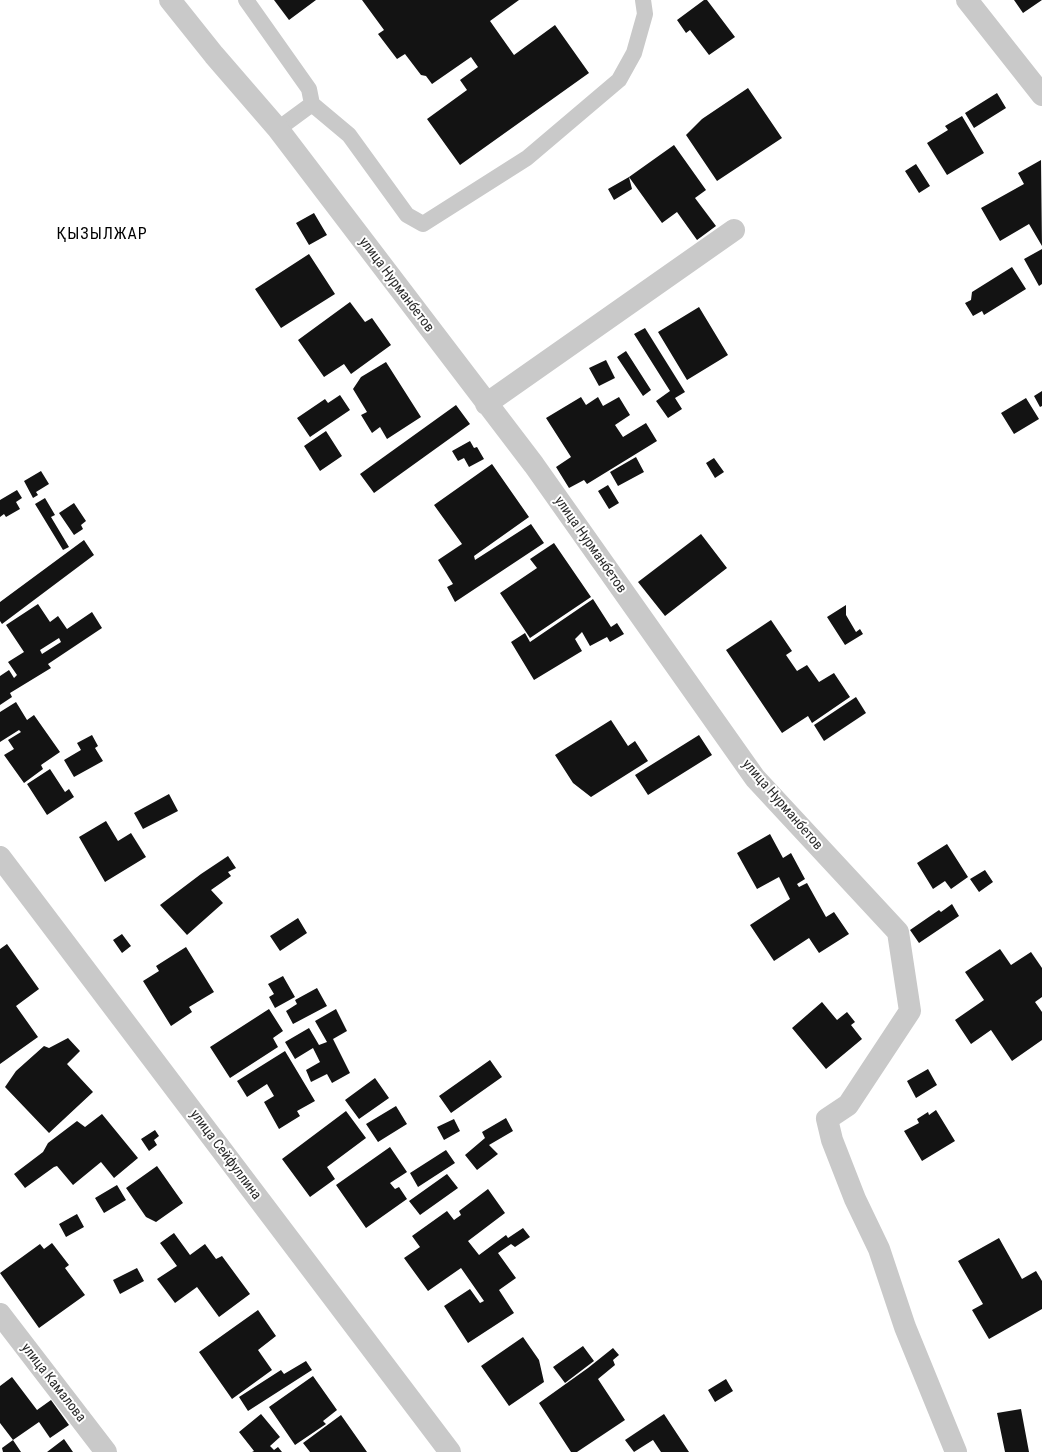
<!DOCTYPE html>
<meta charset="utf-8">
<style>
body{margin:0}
canvas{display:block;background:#fff}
</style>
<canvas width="1042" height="1452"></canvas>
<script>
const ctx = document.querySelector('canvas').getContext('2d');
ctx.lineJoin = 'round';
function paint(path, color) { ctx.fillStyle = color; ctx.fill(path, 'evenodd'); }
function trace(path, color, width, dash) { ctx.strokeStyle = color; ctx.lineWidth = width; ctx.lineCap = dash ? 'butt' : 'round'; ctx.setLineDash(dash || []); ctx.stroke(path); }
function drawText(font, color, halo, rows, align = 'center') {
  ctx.font = font + ' "Roboto Condensed",sans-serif'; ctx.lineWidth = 4; ctx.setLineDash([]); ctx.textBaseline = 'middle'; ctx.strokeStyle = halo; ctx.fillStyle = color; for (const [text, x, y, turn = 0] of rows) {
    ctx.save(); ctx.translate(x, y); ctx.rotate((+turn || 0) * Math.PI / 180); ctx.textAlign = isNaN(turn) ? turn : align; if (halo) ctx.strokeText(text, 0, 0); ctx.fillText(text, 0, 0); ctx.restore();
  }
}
const building = new Path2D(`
 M 274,0 L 316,0 L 289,20 Z
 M 362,0 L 519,0 L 490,21 L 514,55 L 555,25 L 589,73 L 460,165 L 427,119 L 467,90 L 460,80 L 478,67 L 471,57 L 432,84 L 426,76 L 421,75 L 405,54 L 397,59 L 378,34 L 384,30 Z
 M 704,0 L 707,0 L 735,37 L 709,55 L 690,30 L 686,33 L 677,20 Z
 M 1014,0 L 1042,0 L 1023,13 Z
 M 748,88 L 782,138 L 717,181 L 686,135 L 702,119 Z
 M 997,93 L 1006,108 L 974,128 L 965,113 Z
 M 962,116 L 984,153 L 947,175 L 927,143 L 948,130 L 945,126 Z
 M 674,145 L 706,190 L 695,198 L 716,226 L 697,240 L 677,212 L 662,223 L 629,177 L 632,189 L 614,200 L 608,189 L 629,177 Z
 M 1041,160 L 1042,246 L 1029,224 L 1000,241 L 981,208 L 1024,184 L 1018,173 Z
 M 916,164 L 930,186 L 919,193 L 905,171 Z
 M 314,213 L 327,235 L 309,245 L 296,223 Z
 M 1042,249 L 1042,284 L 1039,286 L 1024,259 Z
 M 309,254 L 335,294 L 281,328 L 255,289 Z
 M 1012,267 L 1026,289 L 984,315 L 982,311 L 973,316 L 965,303 L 971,300 L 972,292 Z
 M 350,302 L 365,322 L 372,318 L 391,345 L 351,374 L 344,364 L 324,377 L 298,340 Z
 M 699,307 L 728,355 L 687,380 L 658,332 Z
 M 645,328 L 685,392 L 675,398 L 682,409 L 668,418 L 656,401 L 670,391 L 634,334 Z
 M 626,351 L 651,390 L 643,396 L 617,357 Z
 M 606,360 L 615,378 L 599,386 L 589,368 Z
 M 386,362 L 421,417 L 387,439 L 380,427 L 372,433 L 361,415 L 367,412 L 353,389 L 361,377 Z
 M 1042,391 L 1042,406 L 1040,407 L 1034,396 Z
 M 340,395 L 350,410 L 310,437 L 297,418 L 325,399 L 328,403 Z
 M 581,397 L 586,405 L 598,397 L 603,406 L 619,397 L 630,415 L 615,425 L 623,437 L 646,423 L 657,441 L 587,484 L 584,480 L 569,488 L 556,467 L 571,457 L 546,418 Z
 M 1026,398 L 1039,419 L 1014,434 L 1001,413 Z
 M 456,405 L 470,424 L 374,493 L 360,474 Z
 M 326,431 L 342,456 L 320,471 L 304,446 Z
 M 470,441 L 474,448 L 477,447 L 484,459 L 469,467 L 464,458 L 458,461 L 452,451 Z
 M 636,457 L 644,472 L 618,486 L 610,472 Z
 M 714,458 L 724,472 L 715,478 L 706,463 Z
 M 492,464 L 529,517 L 474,556 L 475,560 L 531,524 L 544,543 L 455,602 L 447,587 L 453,584 L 438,560 L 462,544 L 434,505 Z
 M 41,471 L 49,484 L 36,492 L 38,495 L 33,498 L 24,481 Z
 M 608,485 L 619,503 L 609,509 L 598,491 Z
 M 17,490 L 22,498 L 16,502 L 20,509 L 6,517 L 4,514 L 0,517 L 0,500 Z
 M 45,498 L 55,515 L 51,517 L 69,547 L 63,550 L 35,504 Z
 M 74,503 L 86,521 L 81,525 L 83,529 L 74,535 L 59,513 Z
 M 701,534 L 727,568 L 665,616 L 638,582 Z
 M 84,540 L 94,555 L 2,624 L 0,621 L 0,602 Z
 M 554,543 L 591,597 L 530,638 L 500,593 L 537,568 L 530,559 Z
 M 593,599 L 611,627 L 617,623 L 624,634 L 610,642 L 607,637 L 590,646 L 582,632 L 575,639 L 582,651 L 534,680 L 511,642 L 525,633 L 530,642 Z
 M 38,604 L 50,622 L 58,616 L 67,629 L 92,612 L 102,628 L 48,664 L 51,668 L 10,693 L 12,697 L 0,705 L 0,676 L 9,670 L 14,678 L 17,675 L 8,662 L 24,652 L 6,625 ZM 59,638 L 61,642 L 42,654 L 40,650 Z
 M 846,605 L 846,615 L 856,632 L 860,629 L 863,634 L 845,645 L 827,617 Z
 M 771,620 L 792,651 L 786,655 L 797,671 L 807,665 L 819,682 L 834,673 L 850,697 L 812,723 L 808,716 L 782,733 L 726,650 Z
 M 856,697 L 866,713 L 824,741 L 814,725 Z
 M 16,702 L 27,720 L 34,715 L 60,752 L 41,765 L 43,769 L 24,783 L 4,755 L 14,749 L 8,740 L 21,732 L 19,730 L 0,742 L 0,712 Z
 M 611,720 L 628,746 L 635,741 L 648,761 L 591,797 L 573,783 L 555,755 Z
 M 92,735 L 98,746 L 95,748 L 103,761 L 74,777 L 64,760 L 81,750 L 77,743 Z
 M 699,735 L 712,755 L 648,795 L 635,775 Z
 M 50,769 L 65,792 L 69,789 L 74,797 L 47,815 L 27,784 Z
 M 169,794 L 178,811 L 143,829 L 134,813 Z
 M 106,821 L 118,841 L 131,833 L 146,857 L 105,882 L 79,837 Z
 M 770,834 L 783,858 L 791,853 L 805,879 L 797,884 L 799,887 L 807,883 L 826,917 L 834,912 L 849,934 L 819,953 L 809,938 L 774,961 L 750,925 L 790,899 L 779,877 L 757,889 L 737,853 Z
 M 947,844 L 968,877 L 951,889 L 945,881 L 933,889 L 917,863 Z
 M 228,856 L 236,868 L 228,872 L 231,876 L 211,890 L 223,903 L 187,935 L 160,905 L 201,874 Z
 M 985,870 L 993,882 L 979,892 L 970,879 Z
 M 952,904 L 959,916 L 919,943 L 910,930 L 939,910 L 941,912 Z
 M 298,918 L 307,933 L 280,951 L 270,936 Z
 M 122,934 L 131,946 L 122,953 L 113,940 Z
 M 7,944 L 39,989 L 16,1006 L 38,1037 L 0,1064 L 0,949 Z
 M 186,947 L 214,992 L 189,1007 L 192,1012 L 171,1026 L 143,981 L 159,971 L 156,966 Z
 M 1000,949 L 1011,965 L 1031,952 L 1042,968 L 1042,997 L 1035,1002 L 1042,1012 L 1042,1040 L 1012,1061 L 991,1030 L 971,1044 L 955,1020 L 984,1000 L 965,972 Z
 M 283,976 L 295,997 L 275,1008 L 269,997 L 274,994 L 268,984 Z
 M 317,988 L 327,1006 L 293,1024 L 286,1011 L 297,1004 L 295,1000 Z
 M 822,1002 L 837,1020 L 847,1012 L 855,1022 L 851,1025 L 862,1039 L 826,1069 L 792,1028 Z
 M 269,1009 L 283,1031 L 273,1038 L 278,1047 L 230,1078 L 210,1047 Z
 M 336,1009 L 347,1031 L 333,1039 L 350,1073 L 332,1083 L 327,1074 L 311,1082 L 306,1070 L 320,1062 L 313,1048 L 295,1059 L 285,1042 L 309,1028 L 319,1045 L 327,1042 L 315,1021 Z
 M 68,1038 L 80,1051 L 67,1064 L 93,1092 L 49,1133 L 5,1087 L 16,1071 L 44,1046 L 49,1048 Z
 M 285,1051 L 315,1101 L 297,1111 L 300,1116 L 279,1129 L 264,1102 L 274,1096 L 267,1084 L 247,1097 L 237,1081 Z
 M 490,1060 L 502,1077 L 451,1113 L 439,1096 Z
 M 928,1069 L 937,1085 L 916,1098 L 907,1081 Z
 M 375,1078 L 389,1098 L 359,1119 L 345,1100 Z
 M 396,1106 L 407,1124 L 378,1142 L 366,1124 Z
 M 936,1110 L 955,1141 L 922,1161 L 904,1131 L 919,1123 L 917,1119 L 928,1112 L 929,1115 Z
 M 346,1111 L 366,1138 L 327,1167 L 335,1179 L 310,1197 L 282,1159 Z
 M 102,1114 L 138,1158 L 114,1178 L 101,1162 L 73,1185 L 57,1166 L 54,1167 L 25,1188 L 14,1174 L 43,1152 L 48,1143 L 77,1121 L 85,1127 Z
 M 506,1118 L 513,1131 L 489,1145 L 498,1154 L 477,1170 L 465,1155 L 485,1138 L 482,1132 Z
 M 454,1119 L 460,1131 L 444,1140 L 437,1127 Z
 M 155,1130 L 159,1136 L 154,1140 L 157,1145 L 149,1151 L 141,1139 Z
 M 390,1147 L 407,1172 L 390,1183 L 395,1189 L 399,1187 L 407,1199 L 366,1228 L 336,1185 Z
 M 446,1150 L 455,1163 L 418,1187 L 410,1173 Z
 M 157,1166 L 183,1203 L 156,1222 L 146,1217 L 126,1188 Z
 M 447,1174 L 458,1188 L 420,1215 L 409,1201 Z
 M 117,1185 L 126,1200 L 104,1213 L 95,1198 Z
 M 488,1189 L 505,1213 L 468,1241 L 479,1255 L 506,1235 L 508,1238 L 523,1228 L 530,1237 L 515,1247 L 511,1244 L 498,1253 L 516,1278 L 499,1290 L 514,1313 L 468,1343 L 444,1306 L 470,1289 L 480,1303 L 484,1301 L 461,1268 L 428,1291 L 404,1258 L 420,1247 L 412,1236 L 447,1211 L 454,1220 L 461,1215 L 459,1211 Z
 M 77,1214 L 84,1227 L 66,1237 L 59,1224 Z
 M 174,1233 L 190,1255 L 205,1244 L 216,1259 L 222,1256 L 250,1294 L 219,1317 L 197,1287 L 175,1303 L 157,1279 L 177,1266 L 160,1243 Z
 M 999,1238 L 1022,1279 L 1036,1271 L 1042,1281 L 1042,1309 L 989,1339 L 972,1310 L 983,1304 L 958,1261 Z
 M 52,1243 L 69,1265 L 65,1268 L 85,1295 L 39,1328 L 0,1273 L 40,1244 L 44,1249 Z
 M 137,1268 L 144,1281 L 120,1294 L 113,1280 Z
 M 258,1310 L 276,1336 L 258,1350 L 272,1370 L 232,1399 L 199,1352 Z
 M 523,1337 L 539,1360 L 544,1382 L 509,1406 L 481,1366 Z
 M 583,1346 L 594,1361 L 565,1383 L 553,1367 Z
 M 613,1348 L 619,1355 L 613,1360 L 615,1365 L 598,1379 L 625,1420 L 577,1452 L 571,1452 L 539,1403 L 588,1368 Z
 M 306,1361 L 312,1370 L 248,1411 L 239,1397 L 281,1370 L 284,1374 Z
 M 313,1376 L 337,1410 L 323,1421 L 326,1424 L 295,1445 L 269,1407 Z
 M 12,1377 L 37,1410 L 51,1400 L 69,1425 L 50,1438 L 39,1422 L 13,1440 L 0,1423 L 0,1386 Z
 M 726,1379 L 733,1391 L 715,1402 L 708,1390 Z
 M 1021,1409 L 1029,1452 L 1005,1452 L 997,1413 Z
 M 261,1414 L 280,1437 L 270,1446 L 274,1450 L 278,1447 L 282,1452 L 252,1452 L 254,1451 L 239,1432 Z
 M 664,1414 L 689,1452 L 661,1452 L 653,1440 L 634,1452 L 625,1440 Z
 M 341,1415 L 367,1452 L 310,1452 L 303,1443 Z
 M 64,1439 L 73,1452 L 47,1452 Z
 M 13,1440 L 21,1452 L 3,1452 L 2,1448 Z`);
const service = new Path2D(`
 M 246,0 L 309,89 L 312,104
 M 278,129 L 312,104 L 349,135 L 407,215 L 423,224 L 527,158 L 619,80 L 634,53 L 645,14 L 643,0`);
const minor = new Path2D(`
 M 170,0 L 214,55 L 278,129 L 534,465 L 755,778 L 898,932 L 910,1011 L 848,1105 L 827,1119 L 832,1140 L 855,1199 L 879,1249 L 905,1327 L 956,1452
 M 967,0 L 1042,95
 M 486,404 L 734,230
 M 0,1314 L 106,1452`);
const tertiary = new Path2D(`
 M 0,857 L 450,1452`);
const streetNames = [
 ["улица Нурманбетов",396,285,53],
 ["улица Нурманбетов",590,545,55],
 ["улица Нурманбетов",782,805,49],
 ["улица Сейфуллина",225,1155,53],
 ["улица Камалова",53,1383,52]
];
const quarterNames = [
 ["ҚЫЗЫЛЖАР",102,235]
];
paint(building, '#131313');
trace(service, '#c9c9c9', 16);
trace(minor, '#c9c9c9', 22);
trace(tertiary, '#c9c9c9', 22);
drawText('14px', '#2c2c2c', '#fff', streetNames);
ctx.letterSpacing = '1px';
drawText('16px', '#000', '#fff', quarterNames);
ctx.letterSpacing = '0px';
</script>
